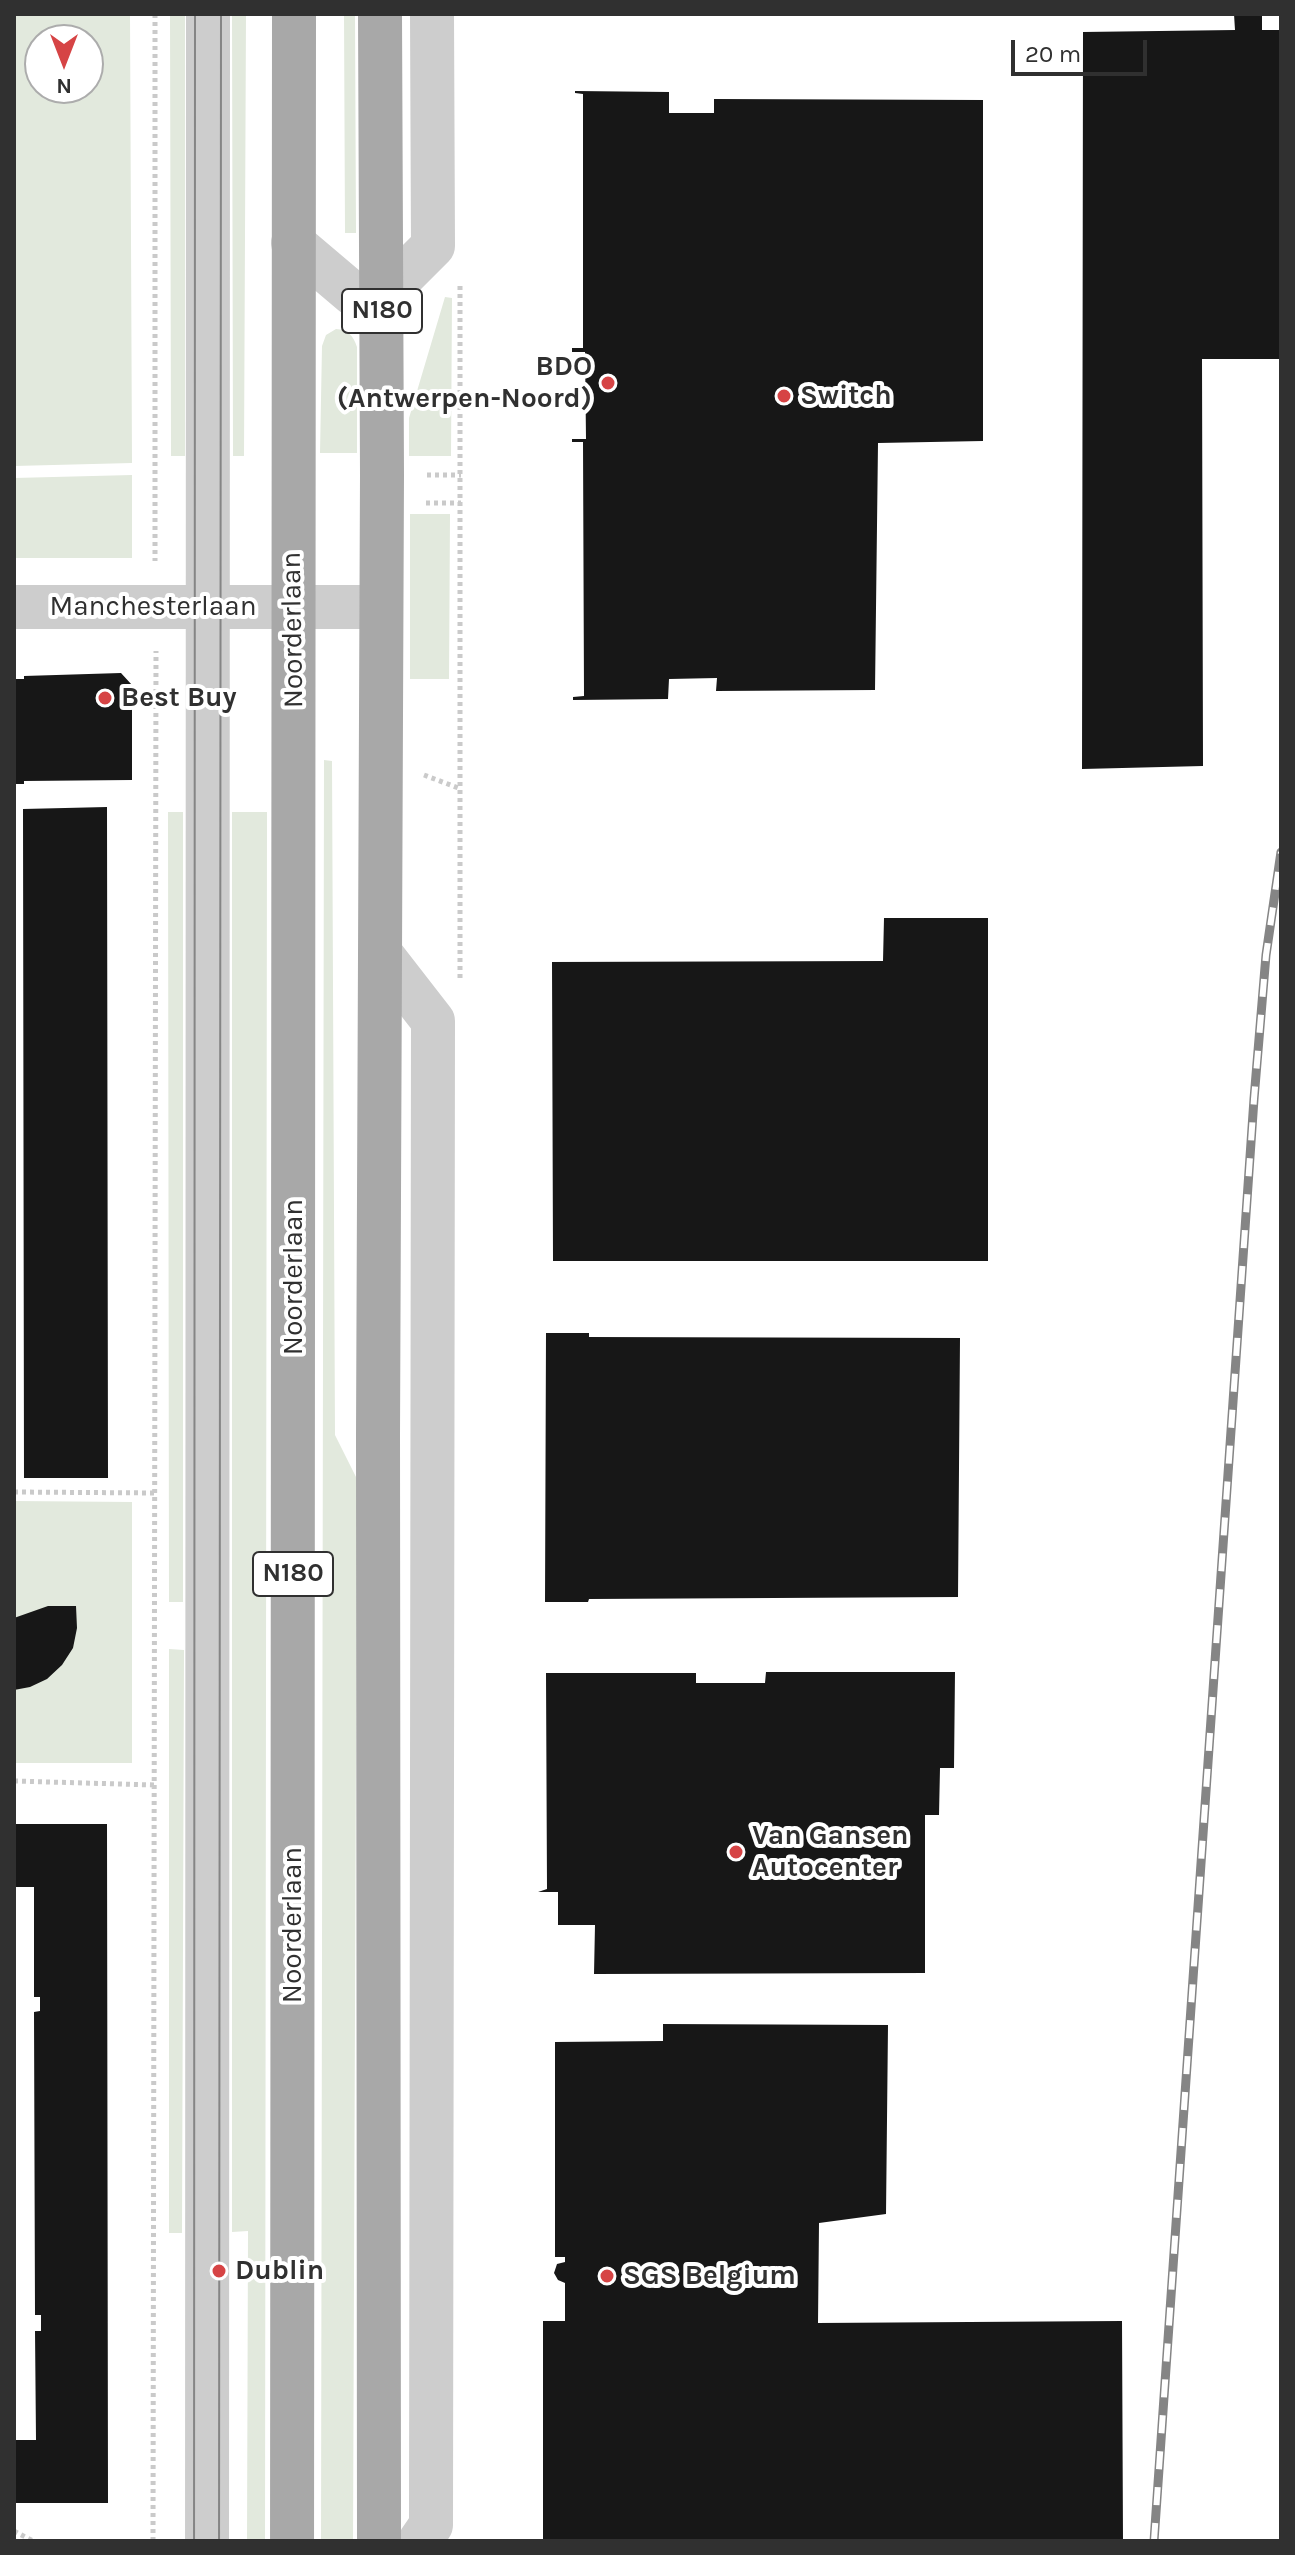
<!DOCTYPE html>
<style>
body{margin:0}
#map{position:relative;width:1295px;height:2555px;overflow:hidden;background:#fff;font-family:Karla,sans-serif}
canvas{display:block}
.frame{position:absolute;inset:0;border:16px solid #303030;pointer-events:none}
.north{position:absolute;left:24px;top:24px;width:80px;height:80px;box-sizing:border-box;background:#fff;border:2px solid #acacac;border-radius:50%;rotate:180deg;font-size:22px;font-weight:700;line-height:32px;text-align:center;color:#303030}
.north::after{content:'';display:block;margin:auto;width:28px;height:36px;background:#d64445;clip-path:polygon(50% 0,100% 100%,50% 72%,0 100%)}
.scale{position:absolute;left:1011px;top:40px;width:136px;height:36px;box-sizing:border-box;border:4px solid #303030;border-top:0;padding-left:10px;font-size:24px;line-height:28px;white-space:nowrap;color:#303030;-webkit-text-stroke:6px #fff;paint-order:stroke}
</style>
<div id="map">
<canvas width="1295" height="2555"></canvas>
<div class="frame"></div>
<div class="north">N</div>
<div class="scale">20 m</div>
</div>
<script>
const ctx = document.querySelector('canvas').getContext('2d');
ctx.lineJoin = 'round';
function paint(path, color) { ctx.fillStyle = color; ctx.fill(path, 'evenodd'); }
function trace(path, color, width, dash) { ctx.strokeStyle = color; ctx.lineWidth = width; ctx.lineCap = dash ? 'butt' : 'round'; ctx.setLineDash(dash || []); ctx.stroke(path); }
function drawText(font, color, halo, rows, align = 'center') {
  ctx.font = font + ' Karla,sans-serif'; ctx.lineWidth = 8; ctx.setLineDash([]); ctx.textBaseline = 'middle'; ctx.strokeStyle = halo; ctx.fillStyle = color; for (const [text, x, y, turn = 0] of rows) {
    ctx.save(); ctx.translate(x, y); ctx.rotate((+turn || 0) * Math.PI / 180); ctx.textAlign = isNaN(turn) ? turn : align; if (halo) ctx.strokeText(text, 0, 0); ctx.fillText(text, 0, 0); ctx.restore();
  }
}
const green = new Path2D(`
 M 14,14 L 130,14 L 132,463 L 14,466 ZM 40,40 L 88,40 L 88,88 L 40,88 Z
 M 170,14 L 185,14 L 185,456 L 171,456 Z
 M 232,14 L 246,14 L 244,456 L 233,456 Z
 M 344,14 L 355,14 L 356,233 L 345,233 Z
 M 445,297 L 452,298 L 451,456 L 409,456 L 409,418 Z
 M 336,329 C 348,330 353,335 357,347 L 357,453 L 320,453 L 322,346 L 326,335 Z
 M 132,475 L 132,558 L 14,558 L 14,478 Z
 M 410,514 L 450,514 L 449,679 L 410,679 Z
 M 324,760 L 332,761 L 335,1435 L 357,1479 L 353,2541 L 321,2541 Z
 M 168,812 L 183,812 L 183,1602 L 169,1602 Z
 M 232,812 L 267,812 L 265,2541 L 247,2541 L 248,2231 L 232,2232 Z
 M 14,1501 L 132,1502 L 132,1763 L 14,1763 Z
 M 169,1649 L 184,1650 L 182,2233 L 169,2233 Z`);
const building = new Path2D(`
 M 1234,14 L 1262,14 L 1262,30 L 1281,30 L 1281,359 L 1202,359 L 1203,766 L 1082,769 L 1083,32 L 1235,30 Z
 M 575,91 L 669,92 L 669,113 L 714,113 L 714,99 L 983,100 L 983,441 L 878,443 L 875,690 L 716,691 L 717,678 L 669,679 L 668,699 L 573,700 L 573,697 L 584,696 L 583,442 L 572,442 L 572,439 L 586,439 L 585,352 L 572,352 L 572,348 L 583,348 L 583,94 L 575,93 Z
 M 121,673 L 132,685 L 132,780 L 24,781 L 24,784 L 14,784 L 14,679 L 24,679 L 24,676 Z
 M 107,807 L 108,1478 L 24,1478 L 23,809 Z
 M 884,918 L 988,918 L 988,1261 L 553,1261 L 552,962 L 883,961 Z
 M 546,1333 L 589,1333 L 589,1337 L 960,1338 L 958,1597 L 589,1599 L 588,1602 L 545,1602 Z
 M 48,1606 L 76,1606 L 77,1628 L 73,1648 L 62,1665 L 47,1679 L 30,1687 L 14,1690 L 14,1618 Z
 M 766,1672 L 955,1672 L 954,1768 L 940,1768 L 939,1815 L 925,1815 L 925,1973 L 594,1974 L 595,1925 L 558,1925 L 558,1892 L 538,1892 L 547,1889 L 546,1673 L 696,1673 L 696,1683 L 765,1683 Z
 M 14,1824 L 107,1824 L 108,2503 L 14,2503 L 14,2440 L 36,2440 L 35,2331 L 41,2331 L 41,2315 L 35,2315 L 34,2012 L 40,2011 L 40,1997 L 34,1997 L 34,1887 L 14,1887 Z
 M 663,2024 L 888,2025 L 886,2214 L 819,2223 L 818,2323 L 1122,2321 L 1123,2541 L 543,2541 L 543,2321 L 565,2321 L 565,2283 L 558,2280 L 554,2273 L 557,2264 L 565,2262 L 565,2257 L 555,2257 L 555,2042 L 663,2041 Z`);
const path = new Path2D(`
 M 155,14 L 155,561
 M 460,286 L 460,980
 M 427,475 L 461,475
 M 426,503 L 461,503
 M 424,775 L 461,789
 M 14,1492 L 156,1493
 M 14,1781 L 155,1785
 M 14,2531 L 33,2541
 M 153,2541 L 156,651`);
const minor = new Path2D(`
 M 293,243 L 352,293 L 382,297 L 433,246 L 432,14
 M 14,607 L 381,607
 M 381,954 L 433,1021 L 431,2525 L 420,2541
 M 207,2541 L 208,14`);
const major = new Path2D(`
 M 292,2541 L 294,14
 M 379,2541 L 378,1435 L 382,475 L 380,14`);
const tram = new Path2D(`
 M 194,2541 L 195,14
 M 219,2541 L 221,14`);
const rail = new Path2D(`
 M 1154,2541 L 1254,1099 L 1266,955 L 1281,852`);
const markers = [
 [608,383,8,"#d64445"],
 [784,396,8,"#d64445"],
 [105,698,8,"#d64445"],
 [736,1852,8,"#d64445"],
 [219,2271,8,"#d64445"],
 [607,2276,8,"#d64445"]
];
const shields = [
 [382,311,80],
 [293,1574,80]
];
const shieldNames = [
 ["N180",382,311],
 ["N180",293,1574]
];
const poiNames = [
 ["BDO",592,367,"right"],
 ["(Antwerpen-Noord)",592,399,"right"],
 ["Switch",800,396],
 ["Best Buy",121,698],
 ["Van Gansen",752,1836],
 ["Autocenter",752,1868],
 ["Dublin",235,2271],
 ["SGS Belgium",623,2276]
];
const streetNames = [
 ["Manchesterlaan",153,607],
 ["Noorderlaan",293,630,-91],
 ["Noorderlaan",294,1277,-90],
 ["Noorderlaan",293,1925,-90]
];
paint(green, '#e2e9dd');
paint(building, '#171717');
trace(path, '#cacaca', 5, [4, 4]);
trace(minor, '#cdcdcd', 44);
trace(major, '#a8a8a8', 44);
trace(tram, '#858585', 2);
trace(rail, '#858585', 9);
trace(rail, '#fff', 6, [18]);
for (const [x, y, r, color] of markers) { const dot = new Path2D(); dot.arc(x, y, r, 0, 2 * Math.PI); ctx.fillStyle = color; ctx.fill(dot); trace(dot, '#fff', 3); }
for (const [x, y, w] of shields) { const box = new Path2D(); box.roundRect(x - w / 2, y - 22, w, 44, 6); ctx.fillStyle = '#fff'; ctx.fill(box); trace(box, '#303030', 2); }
drawText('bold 26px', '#303030', null, shieldNames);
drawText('bold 28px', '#303030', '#fff', poiNames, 'left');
drawText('28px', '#303030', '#fff', streetNames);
</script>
